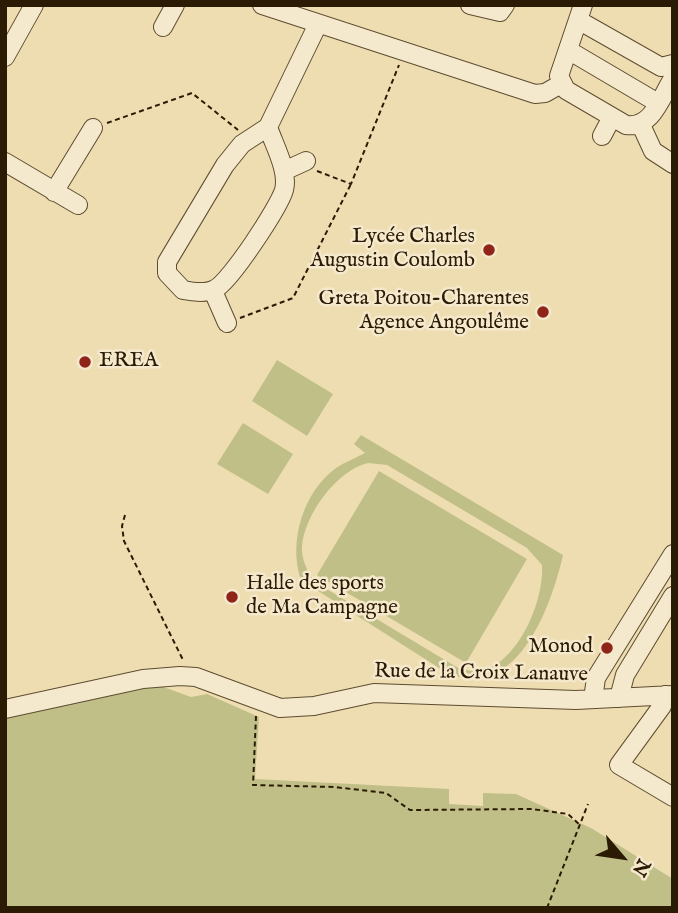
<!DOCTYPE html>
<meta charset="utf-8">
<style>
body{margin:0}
#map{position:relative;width:678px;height:913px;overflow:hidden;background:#efddb2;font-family:"IM FELL English",serif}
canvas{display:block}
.frame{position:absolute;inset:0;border:7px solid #2c1b04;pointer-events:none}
.north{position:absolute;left:587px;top:822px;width:70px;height:70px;-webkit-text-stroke:5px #f5e9cd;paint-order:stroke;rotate:119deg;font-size:19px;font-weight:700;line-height:28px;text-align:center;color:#2c1b04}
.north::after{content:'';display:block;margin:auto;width:24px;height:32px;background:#2c1b04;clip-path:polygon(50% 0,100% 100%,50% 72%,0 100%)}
</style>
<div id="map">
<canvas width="678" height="913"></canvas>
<div class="frame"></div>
<div class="north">N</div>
</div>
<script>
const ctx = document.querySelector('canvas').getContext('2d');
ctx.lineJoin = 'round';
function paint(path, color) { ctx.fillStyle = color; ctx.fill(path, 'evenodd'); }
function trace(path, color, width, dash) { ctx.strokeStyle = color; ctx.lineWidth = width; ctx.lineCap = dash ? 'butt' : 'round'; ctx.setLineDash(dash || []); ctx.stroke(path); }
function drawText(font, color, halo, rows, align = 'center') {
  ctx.font = font + ' "IM FELL English",serif'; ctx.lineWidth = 5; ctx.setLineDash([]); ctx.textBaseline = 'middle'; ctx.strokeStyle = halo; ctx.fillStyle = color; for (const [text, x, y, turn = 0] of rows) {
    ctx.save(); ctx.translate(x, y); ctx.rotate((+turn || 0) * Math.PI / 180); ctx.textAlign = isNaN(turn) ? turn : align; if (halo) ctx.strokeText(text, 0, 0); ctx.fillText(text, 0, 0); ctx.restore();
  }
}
const green = new Path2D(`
 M 277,360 L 333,394 L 307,436 L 252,401 Z
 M 243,423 L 293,454 L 268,494 L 217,464 Z
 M 361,435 L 563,555 C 551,608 516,703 447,673 L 301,580 C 288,542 303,492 336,468 C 345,462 356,458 365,453 L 354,444 ZM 368,463 L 387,465 L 527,548 L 542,565 C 544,600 520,660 482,671 C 476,672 467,670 460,669 L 315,582 C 307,572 301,558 302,546 C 305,514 337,470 368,463 Z
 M 379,471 L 527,559 L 466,663 L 317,575 Z
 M 158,685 L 191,697 L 207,694 L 259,717 L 255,779 L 449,789 L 449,804 L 483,806 L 483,793 L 516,794 L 591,828 L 673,879 L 673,908 L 5,908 L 5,717 Z`);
const path = new Path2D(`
 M 107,123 L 192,93 L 238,130
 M 317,171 L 351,184 L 399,65
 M 240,318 L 293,298 L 351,184
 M 125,515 L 122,526 L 124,541 L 183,660
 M 256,716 L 253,785 L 334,787 L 386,793 L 410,810 L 532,809 L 568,814 L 580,825
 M 547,908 L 588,804`);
const minor = new Path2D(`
 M 262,5 L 535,94 L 545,93 L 561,84
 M 470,5 L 500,12 L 505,5
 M 583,5 L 559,76 L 566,90 L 626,125 C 652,129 661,97 673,78
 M 578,20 L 661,67 L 673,64
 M 163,27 L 175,5
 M 568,50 L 658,103
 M 5,57 L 34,5
 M 641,125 L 653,151 L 673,164
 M 268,127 C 274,145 289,171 284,190 C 279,207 230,282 215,289 C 206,294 193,292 183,290 L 167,273 L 167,262 L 225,165 L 242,144 L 268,127 L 318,24
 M 602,136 L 612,117
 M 5,162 L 78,205
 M 284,171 L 306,161
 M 54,192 L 93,128
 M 213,291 L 227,323
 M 665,695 L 662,706 L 619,765 L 673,797
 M 619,698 L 625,675 L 673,596
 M 593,699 L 596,678 L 673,554
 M 5,709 L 143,679 L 180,676 L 196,677 L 280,708 L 314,706 L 374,693 L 576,700 L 673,695`);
const markers = [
 [489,250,7,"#8f2418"],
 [543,312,7,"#8f2418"],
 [85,362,7,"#8f2418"],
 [232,597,7,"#8f2418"],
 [607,648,7,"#8f2418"]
];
const poiNames = [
 ["Lycée Charles",475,238],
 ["Augustin Coulomb",475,262],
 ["Greta Poitou-Charentes",529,300],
 ["Agence Angoulême",529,324],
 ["EREA",99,362,"left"],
 ["Halle des sports",246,585,"left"],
 ["de Ma Campagne",246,609,"left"],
 ["Monod",593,648]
];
const streetNames = [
 ["Rue de la Croix Lanauve",481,674,1]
];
paint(green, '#c0bf87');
trace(minor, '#5d4c30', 20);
trace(path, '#2c1b04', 2, [5, 3.5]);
trace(minor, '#f5e9cd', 18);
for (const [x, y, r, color] of markers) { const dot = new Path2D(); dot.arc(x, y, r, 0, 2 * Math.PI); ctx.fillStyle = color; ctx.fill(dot); trace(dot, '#f5e9cd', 2.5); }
drawText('21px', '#2c1b04', '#f5e9cd', poiNames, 'right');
drawText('21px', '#2c1b04', '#f5e9cd', streetNames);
</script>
